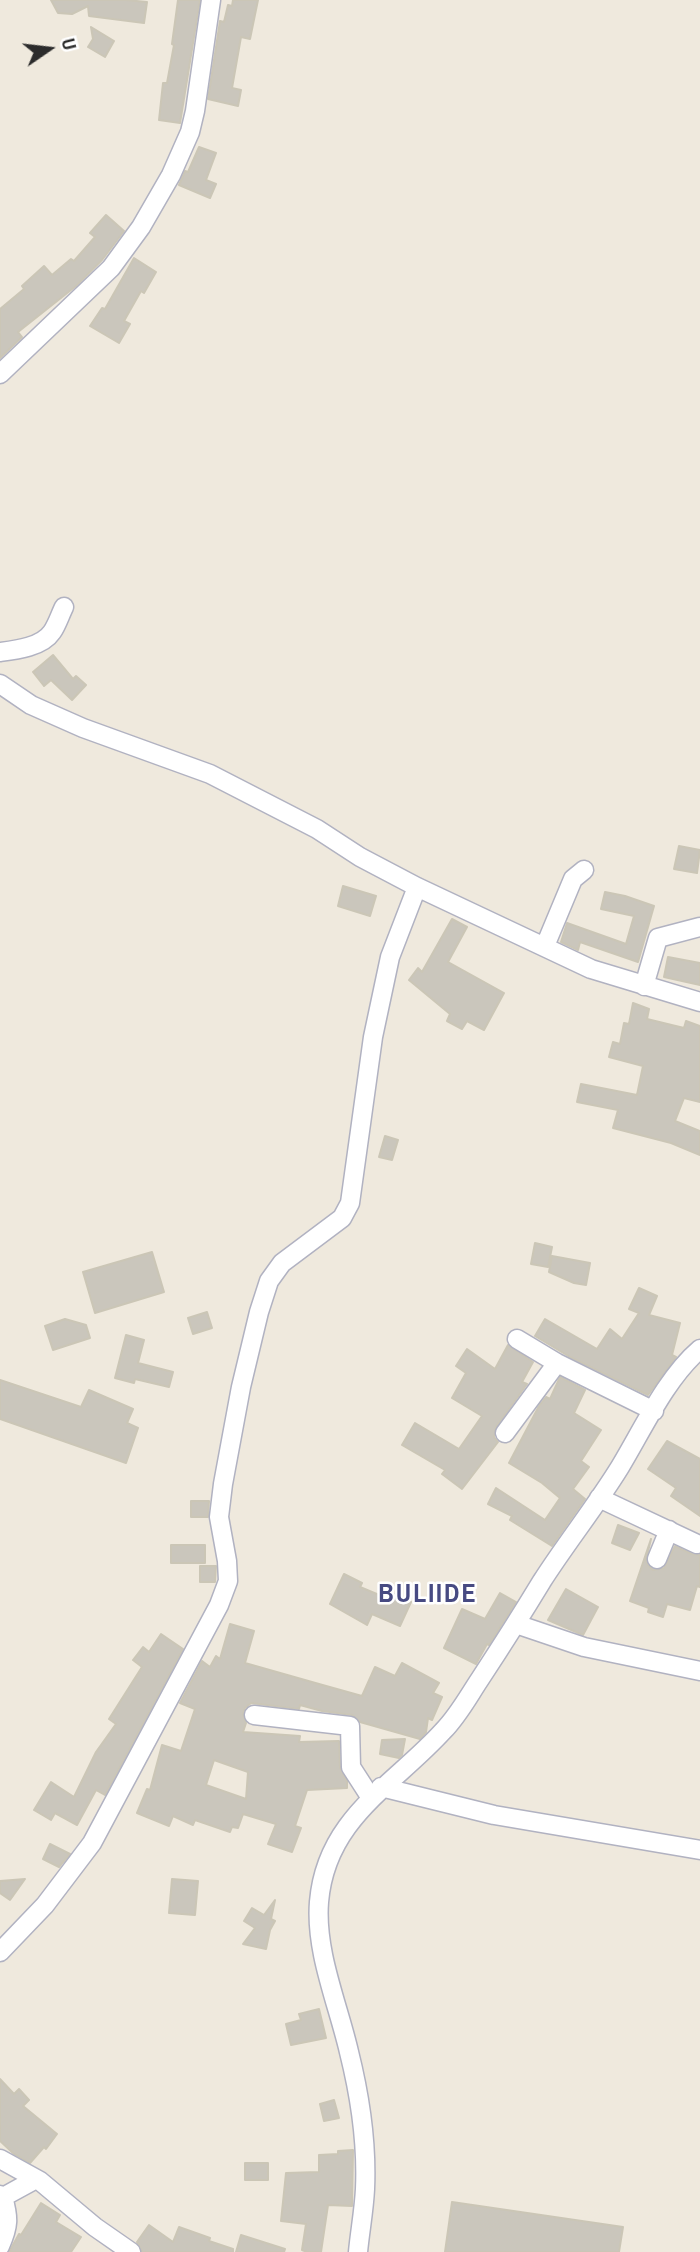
<!DOCTYPE html>
<html>
<head>
<meta charset="utf-8">
<style>
  body { margin:0 }
  #map { position:relative; width:700px; height:2252px; overflow:hidden; background:#efe9dd; font-family:"Archivo Narrow",sans-serif }
  canvas { display:block }
  .north { position:absolute; left:14px; top:14px; width:70px; height:70px; -webkit-text-stroke:5px #fff; paint-order:stroke; rotate:76deg; font-size:19px; font-weight:700; line-height:28px; text-align:center; color:#2c2c2c }
  .north::after { content:''; display:block; margin:auto; width:24px; height:32px; background:#2c2c2c; clip-path:polygon(50% 0,100% 100%,50% 72%,0 100%) }
</style>
</head>
<body>
<div id="map">
<canvas width="700" height="2252"></canvas>
<div class="north">U</div>
</div>
<script>
const ctx = document.querySelector('canvas').getContext('2d');
ctx.lineJoin = 'round';
function fill(path, color) { ctx.fillStyle = color; ctx.fill(path, 'evenodd'); }
function trace(path, color, width, dash) { ctx.strokeStyle = color; ctx.lineWidth = width; ctx.lineCap = dash ? 'butt' : 'round'; ctx.setLineDash(dash || []); ctx.stroke(path); }
function label(font, color, halo, rows, align = 'center') {
  ctx.font = font + ' "Archivo Narrow",sans-serif'; ctx.lineWidth = 5; ctx.setLineDash([]); ctx.textBaseline = 'middle'; ctx.strokeStyle = halo; ctx.fillStyle = color; for (const [text, x, y, turn = 0] of rows) {
    ctx.save(); ctx.translate(x, y); ctx.rotate((+turn || 0) * Math.PI / 180); ctx.textAlign = isNaN(turn) ? turn : align; if (halo) ctx.strokeText(text, 0, 0); ctx.fillText(text, 0, 0); ctx.restore();
  }
}
const building = new Path2D(`
  M 51,0 L 126,0 L 147,2 L 144,23 L 89,16 L 88,6 L 72,14 L 58,13 Z
  M 178,0 L 200,0 L 180,123 L 159,120 L 163,83 L 167,83 L 174,45 L 172,44 Z
  M 233,0 L 258,0 L 250,39 L 241,37 L 232,88 L 241,90 L 238,106 L 208,99 L 220,21 L 224,22 L 228,5 L 232,6 Z
  M 91,27 L 114,41 L 105,57 L 88,47 L 93,39 Z
  M 199,147 L 216,153 L 206,180 L 216,184 L 210,198 L 179,185 L 185,171 L 188,172 Z
  M 106,215 L 124,231 L 102,260 L 76,286 L 18,332 L 22,337 L 0,358 L 0,309 L 24,289 L 22,286 L 44,266 L 52,275 L 71,259 L 74,261 L 95,237 L 90,233 Z
  M 134,258 L 156,272 L 144,293 L 141,291 L 124,321 L 130,324 L 119,343 L 90,326 L 102,308 L 105,309 Z
  M 53,655 L 73,679 L 76,676 L 86,685 L 72,700 L 51,680 L 44,686 L 33,672 Z
  M 679,846 L 700,850 L 697,873 L 674,869 Z
  M 343,886 L 376,896 L 370,916 L 338,906 Z
  M 605,892 L 625,896 L 654,906 L 638,962 L 580,942 L 578,950 L 561,942 L 567,923 L 626,944 L 634,916 L 601,909 Z
  M 452,919 L 467,927 L 448,962 L 504,993 L 484,1030 L 467,1021 L 462,1029 L 447,1021 L 450,1014 L 409,980 L 418,968 L 422,972 Z
  M 668,957 L 700,963 L 700,985 L 664,977 Z
  M 633,1003 L 649,1009 L 647,1019 L 684,1028 L 686,1021 L 700,1026 L 700,1102 L 684,1098 L 675,1121 L 700,1131 L 700,1155 L 671,1143 L 613,1128 L 618,1110 L 577,1102 L 581,1084 L 637,1095 L 643,1066 L 609,1057 L 613,1042 L 620,1044 L 624,1023 L 629,1024 Z
  M 385,1136 L 398,1140 L 392,1160 L 379,1157 Z
  M 535,1243 L 552,1247 L 548,1267 L 531,1264 Z
  M 152,1252 L 164,1292 L 95,1313 L 83,1272 Z
  M 552,1256 L 590,1263 L 586,1285 L 574,1283 L 549,1272 Z
  M 639,1288 L 657,1296 L 649,1315 L 680,1323 L 672,1355 L 676,1357 L 648,1395 L 570,1357 L 535,1336 L 545,1319 L 597,1349 L 610,1329 L 622,1339 L 639,1313 L 629,1309 Z
  M 207,1312 L 212,1328 L 193,1334 L 188,1318 Z
  M 65,1319 L 86,1325 L 90,1338 L 53,1350 L 45,1326 Z
  M 126,1335 L 144,1340 L 138,1363 L 173,1372 L 169,1387 L 135,1379 L 134,1383 L 115,1378 Z
  M 508,1345 L 533,1362 L 522,1382 L 527,1384 L 496,1427 L 494,1437 L 498,1442 L 462,1489 L 442,1474 L 445,1470 L 402,1445 L 415,1423 L 459,1449 L 482,1416 L 452,1398 L 466,1373 L 456,1366 L 467,1349 L 495,1369 Z
  M 560,1377 L 585,1390 L 574,1413 L 601,1430 L 581,1461 L 589,1467 L 573,1489 L 585,1499 L 552,1546 L 510,1520 L 512,1516 L 488,1504 L 496,1488 L 545,1520 L 560,1498 L 542,1483 L 509,1463 L 539,1406 L 546,1397 L 550,1399 Z
  M 0,1380 L 81,1407 L 89,1390 L 133,1409 L 127,1423 L 138,1428 L 126,1463 L 0,1419 Z
  M 667,1441 L 700,1459 L 700,1516 L 671,1496 L 676,1488 L 648,1469 Z
  M 191,1501 L 209,1501 L 208,1517 L 191,1517 Z
  M 618,1525 L 639,1533 L 630,1550 L 612,1543 Z
  M 651,1539 L 646,1560 L 648,1565 L 653,1570 L 664,1568 L 675,1546 L 692,1554 L 700,1555 L 700,1587 L 697,1586 L 690,1610 L 667,1604 L 663,1617 L 648,1612 L 649,1608 L 630,1601 Z
  M 171,1545 L 205,1545 L 205,1563 L 171,1563 Z
  M 200,1566 L 216,1566 L 215,1582 L 200,1582 Z
  M 344,1574 L 362,1583 L 360,1587 L 384,1597 L 387,1591 L 411,1602 L 400,1626 L 372,1614 L 367,1625 L 330,1604 Z
  M 566,1589 L 598,1607 L 583,1635 L 548,1620 Z
  M 500,1593 L 516,1602 L 489,1645 L 487,1644 L 476,1664 L 444,1648 L 462,1609 L 485,1619 Z
  M 230,1624 L 254,1631 L 245,1663 L 319,1684 L 362,1696 L 375,1667 L 395,1676 L 402,1663 L 439,1683 L 433,1693 L 442,1697 L 432,1720 L 428,1718 L 426,1732 L 420,1739 L 360,1722 L 352,1715 L 322,1711 L 300,1705 L 299,1709 L 251,1703 L 245,1708 L 243,1714 L 246,1723 L 243,1732 L 300,1736 L 299,1742 L 339,1741 L 340,1767 L 347,1781 L 347,1788 L 307,1790 L 295,1826 L 301,1828 L 292,1852 L 268,1844 L 276,1824 L 243,1814 L 238,1828 L 232,1827 L 230,1832 L 195,1820 L 193,1825 L 173,1816 L 169,1826 L 137,1813 L 147,1789 L 150,1790 L 162,1745 L 181,1751 L 195,1709 L 180,1703 L 202,1661 L 210,1667 L 216,1656 L 220,1659 ZM 214,1760 L 248,1772 L 246,1799 L 206,1785 Z
  M 161,1634 L 183,1649 L 105,1795 L 96,1790 L 77,1825 L 55,1813 L 51,1820 L 34,1810 L 51,1782 L 74,1797 L 96,1752 L 116,1724 L 109,1719 L 142,1667 L 133,1660 L 143,1647 L 149,1652 Z
  M 405,1739 L 402,1755 L 399,1758 L 380,1754 L 382,1740 Z
  M 50,1844 L 70,1854 L 59,1867 L 43,1859 Z
  M 25,1879 L 10,1900 L 0,1893 L 0,1881 Z
  M 172,1879 L 198,1881 L 195,1915 L 169,1913 Z
  M 275,1900 L 271,1919 L 275,1921 L 270,1930 L 266,1949 L 243,1944 L 255,1928 L 244,1921 L 252,1908 L 264,1915 Z
  M 319,2009 L 326,2038 L 291,2045 L 286,2024 L 301,2020 L 299,2014 Z
  M 0,2079 L 14,2094 L 19,2089 L 29,2100 L 23,2106 L 57,2134 L 46,2149 L 44,2147 L 30,2163 L 14,2154 L 0,2141 Z
  M 334,2100 L 339,2118 L 324,2121 L 320,2104 Z
  M 353,2150 L 352,2206 L 328,2205 L 321,2252 L 307,2252 L 302,2250 L 306,2224 L 281,2221 L 286,2173 L 319,2172 L 319,2155 L 338,2154 L 338,2151 Z
  M 245,2163 L 268,2163 L 268,2180 L 245,2180 Z
  M 452,2202 L 623,2227 L 619,2252 L 445,2252 Z
  M 41,2203 L 60,2215 L 56,2222 L 81,2237 L 71,2252 L 9,2252 L 19,2234 L 21,2235 Z
  M 149,2225 L 173,2242 L 179,2227 L 210,2238 L 209,2241 L 233,2249 L 233,2252 L 142,2252 L 137,2242 Z
  M 241,2235 L 285,2249 L 284,2252 L 236,2252 Z`);
const minor = new Path2D(`
  M 0,374 L 111,268 L 141,227 L 171,175 L 190,132 L 195,111 L 211,0
  M 0,652 C 16,650 42,647 52,632 C 57,625 60,615 64,607
  M 0,684 L 31,705 L 83,728 L 210,774 L 317,829 L 360,857 L 417,887 L 591,969 L 700,1002
  M 545,946 L 573,879 L 584,870
  M 644,986 L 658,938 L 700,927
  M 517,1339 L 557,1363 L 654,1411
  M 505,1433 L 557,1363
  M 599,1498 L 697,1544
  M 657,1559 L 669,1530
  M 516,1624 L 584,1647 L 700,1671
  M 254,1715 L 350,1726 L 351,1767 L 371,1798
  M 381,1787 L 494,1815 L 700,1850
  M 0,1952 L 45,1905 L 92,1843 L 219,1605 L 228,1581 L 227,1561 L 219,1517 L 223,1484 L 241,1387 L 259,1312 L 269,1281 L 282,1263 L 342,1218 L 350,1203 L 373,1037 L 390,957 L 417,887
  M 0,2159 L 40,2181 L 95,2227 L 131,2252
  M 0,2195 L 3,2197 C 9,2218 9,2226 0,2246
  M 3,2197 L 36,2179
  M 358,2252 C 360,2231 364,2210 365,2189 C 367,2144 360,2096 349,2052 C 338,2004 315,1952 319,1902 C 326,1818 393,1786 443,1731 C 458,1716 468,1697 480,1679 C 501,1647 522,1614 542,1581 C 567,1542 596,1506 620,1467 C 643,1429 666,1378 700,1349`);
const districtNames = [
  ["BULIIDE",428,1595]
];
fill(building, '#cac6bc');
trace(building, '#cbc6b6', 2);
trace(minor, '#b1b2c1', 21);
trace(minor, '#fff', 18);
ctx.letterSpacing = '2px';
label('bold 26px', '#474a82', '#fff', districtNames);
ctx.letterSpacing = '0px';
</script>
</body>
</html>
